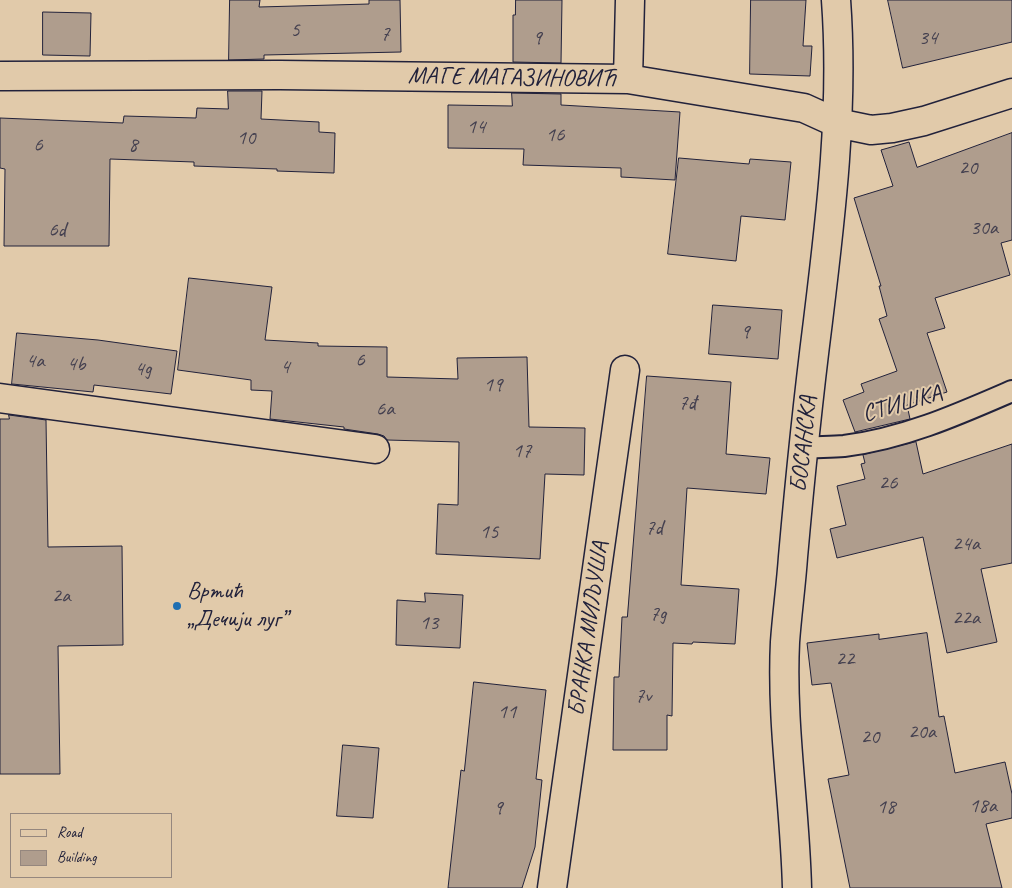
<!DOCTYPE html>
<html>
<head>
<meta charset="utf-8">
<style>
  body { margin:0 }
  #map { position:relative; width:1012px; height:888px; overflow:hidden; background:#e1caaa; font-family:Caveat,sans-serif }
  canvas { display:block }
  .legend { position:absolute; left:10px; top:813px; width:162px; height:65px; box-sizing:border-box; background:#e1caaa; border:1px solid #95877e; margin:0; padding:6px 9px; list-style:none; font-size:15px; color:#22223b }
  .legend li { display:flex; align-items:center; gap:10px; height:25px }
  .legend b { width:25px; border:1px solid #95877e }
</style>
</head>
<body>
<div id="map">
<canvas width="1012" height="888"></canvas>
<ul class="legend">
<li><b style="height:6px;background:#e1caaa"></b>Road</li>
<li><b style="height:14px;background:#af9d8d"></b>Building</li>
</ul>
</div>
<script>
const ctx = document.querySelector('canvas').getContext('2d');
ctx.lineJoin = 'round';
function fill(path, color) { ctx.fillStyle = color; ctx.fill(path, 'evenodd'); }
function trace(path, color, width, dash) { ctx.strokeStyle = color; ctx.lineWidth = width; ctx.lineCap = dash ? 'butt' : 'round'; ctx.setLineDash(dash || []); ctx.stroke(path); }
function label(font, color, halo, rows, align = 'center') {
  ctx.font = font + ' Caveat,sans-serif'; ctx.lineWidth = 4; ctx.setLineDash([]); ctx.textBaseline = 'middle'; ctx.strokeStyle = halo; ctx.fillStyle = color; for (const [text, x, y, turn = 0] of rows) {
    ctx.save(); ctx.translate(x, y); ctx.rotate((+turn || 0) * Math.PI / 180); ctx.textAlign = isNaN(turn) ? turn : align; if (halo) ctx.strokeText(text, 0, 0); ctx.fillText(text, 0, 0); ctx.restore();
  }
}
const building = new Path2D(`
  M 230,0 L 260,0 L 259,7 L 369,4 L 369,0 L 400,0 L 401,52 L 264,55 L 264,59 L 229,60 Z
  M 516,0 L 562,0 L 561,63 L 513,62 L 513,15 L 515,15 Z
  M 751,0 L 806,0 L 803,46 L 812,46 L 810,76 L 750,74 Z
  M 888,0 L 1012,0 L 1012,42 L 903,68 Z
  M 43,12 L 91,13 L 90,56 L 43,55 Z
  M 228,91 L 262,91 L 261,119 L 319,122 L 319,132 L 335,133 L 334,173 L 277,171 L 277,169 L 194,166 L 194,162 L 110,159 L 109,246 L 4,246 L 5,169 L 0,168 L 0,118 L 123,123 L 124,116 L 196,118 L 197,108 L 228,109 Z
  M 512,93 L 561,94 L 561,105 L 680,112 L 675,180 L 621,177 L 621,168 L 523,165 L 524,149 L 448,148 L 448,105 L 512,106 Z
  M 1012,133 L 1012,240 L 1001,243 L 1010,275 L 935,298 L 945,328 L 927,333 L 947,392 L 907,405 L 910,419 L 855,432 L 843,400 L 864,392 L 861,384 L 897,371 L 879,319 L 887,316 L 879,286 L 881,286 L 854,198 L 893,186 L 881,150 L 909,142 L 917,167 Z
  M 679,158 L 749,164 L 750,159 L 791,162 L 785,220 L 741,216 L 736,261 L 668,254 Z
  M 189,278 L 272,287 L 265,340 L 318,343 L 318,346 L 387,347 L 387,377 L 458,379 L 457,358 L 527,357 L 529,427 L 585,428 L 584,475 L 545,474 L 540,559 L 436,554 L 438,504 L 458,505 L 459,442 L 387,440 L 384,436 L 378,434 L 344,429 L 344,427 L 270,419 L 272,391 L 251,390 L 251,380 L 178,370 Z
  M 713,305 L 782,310 L 778,359 L 709,354 Z
  M 17,333 L 98,340 L 177,351 L 171,394 L 94,385 L 93,392 L 12,384 Z
  M 647,376 L 731,382 L 726,454 L 770,458 L 766,494 L 687,488 L 681,585 L 739,589 L 735,644 L 693,642 L 692,644 L 673,643 L 672,716 L 667,715 L 667,750 L 613,750 L 614,677 L 619,677 L 622,617 L 627,617 Z
  M 9,415 L 46,420 L 48,547 L 122,546 L 123,645 L 58,646 L 60,774 L 0,774 L 0,419 L 9,419 Z
  M 916,442 L 923,474 L 1012,444 L 1012,563 L 981,569 L 997,642 L 947,653 L 923,537 L 837,558 L 830,529 L 846,525 L 837,486 L 865,479 L 861,464 L 865,463 L 863,455 Z
  M 425,593 L 463,595 L 460,648 L 396,645 L 397,600 L 425,602 Z
  M 927,633 L 939,717 L 944,716 L 955,773 L 1005,762 L 1012,794 L 1012,818 L 986,824 L 1002,888 L 850,888 L 828,779 L 849,775 L 831,683 L 812,685 L 807,643 L 879,634 L 879,639 Z
  M 474,682 L 546,690 L 536,779 L 542,780 L 535,847 L 522,888 L 448,888 L 461,770 L 464,771 Z
  M 343,745 L 379,748 L 373,818 L 337,816 Z`);
const service = new Path2D(`
  M 802,448 C 816,447 831,447 844,446 C 903,439 959,414 1012,391`);
const minor = new Path2D(`
  M 0,76 L 280,75 L 628,79 L 804,108 L 837,123 L 871,130 L 892,128 L 924,121 L 1012,93
  M 628,79 L 630,0
  M 0,398 L 375,449
  M 552,888 L 625,370
  M 797,888 C 795,806 781,724 785,642 C 787,614 791,586 793,557 C 800,478 808,400 818,321 C 831,215 844,107 836,0`);
const markers = [
  [177,606,5,"#1f6fb2"]
];
const numberNames = [
  ["5",295,30],
  ["7",385,34],
  ["9",537,38],
  ["34",928,38],
  ["14",476,127],
  ["16",555,135],
  ["10",246,138],
  ["6",38,145],
  ["8",133,145],
  ["20",968,168],
  ["30a",984,228],
  ["6d",57,230],
  ["9",745,332],
  ["6",360,360],
  ["4a",35,361],
  ["4b",76,364],
  ["4",285,367],
  ["4g",143,369],
  ["19",493,385],
  ["7đ",687,403],
  ["6a",385,409],
  ["17",522,451],
  ["26",888,483],
  ["7d",654,528],
  ["15",489,532],
  ["24a",966,544],
  ["2a",61,596],
  ["7g",658,614],
  ["22a",966,618],
  ["13",429,623],
  ["22",845,659],
  ["7v",643,696],
  ["11",507,712],
  ["20a",922,732],
  ["20",870,737],
  ["18a",983,806],
  ["18",886,807],
  ["9",498,808]
];
const streetNames = [
  ["МАГЕ МАГАЗИНОВИЋ",512,78,1],
  ["СТИШКА",902,404,-16],
  ["БОСАНСКА",804,444,-84],
  ["БРАНКА МИЉУША",589,629,-82]
];
const poiNames = [
  ["Вртић",187,592],
  ["„Дечији луг”",187,620]
];
fill(building, '#af9d8d');
trace(building, '#22223b', 1);
trace(service, '#22223b', 24);
trace(minor, '#22223b', 31);
trace(service, '#e1caaa', 20);
trace(minor, '#e1caaa', 28);
for (const [x, y, r, color] of markers) { const dot = new Path2D(); dot.arc(x, y, r, 0, 2 * Math.PI); ctx.fillStyle = color; ctx.fill(dot); trace(dot, '#e1caaa', 2); }
label('21px', '#454150', null, numberNames);
label('24px', '#22223b', '#e1caaa', streetNames);
label('24px', '#22223b', '#e1caaa', poiNames, 'left');
</script>
</body>
</html>
